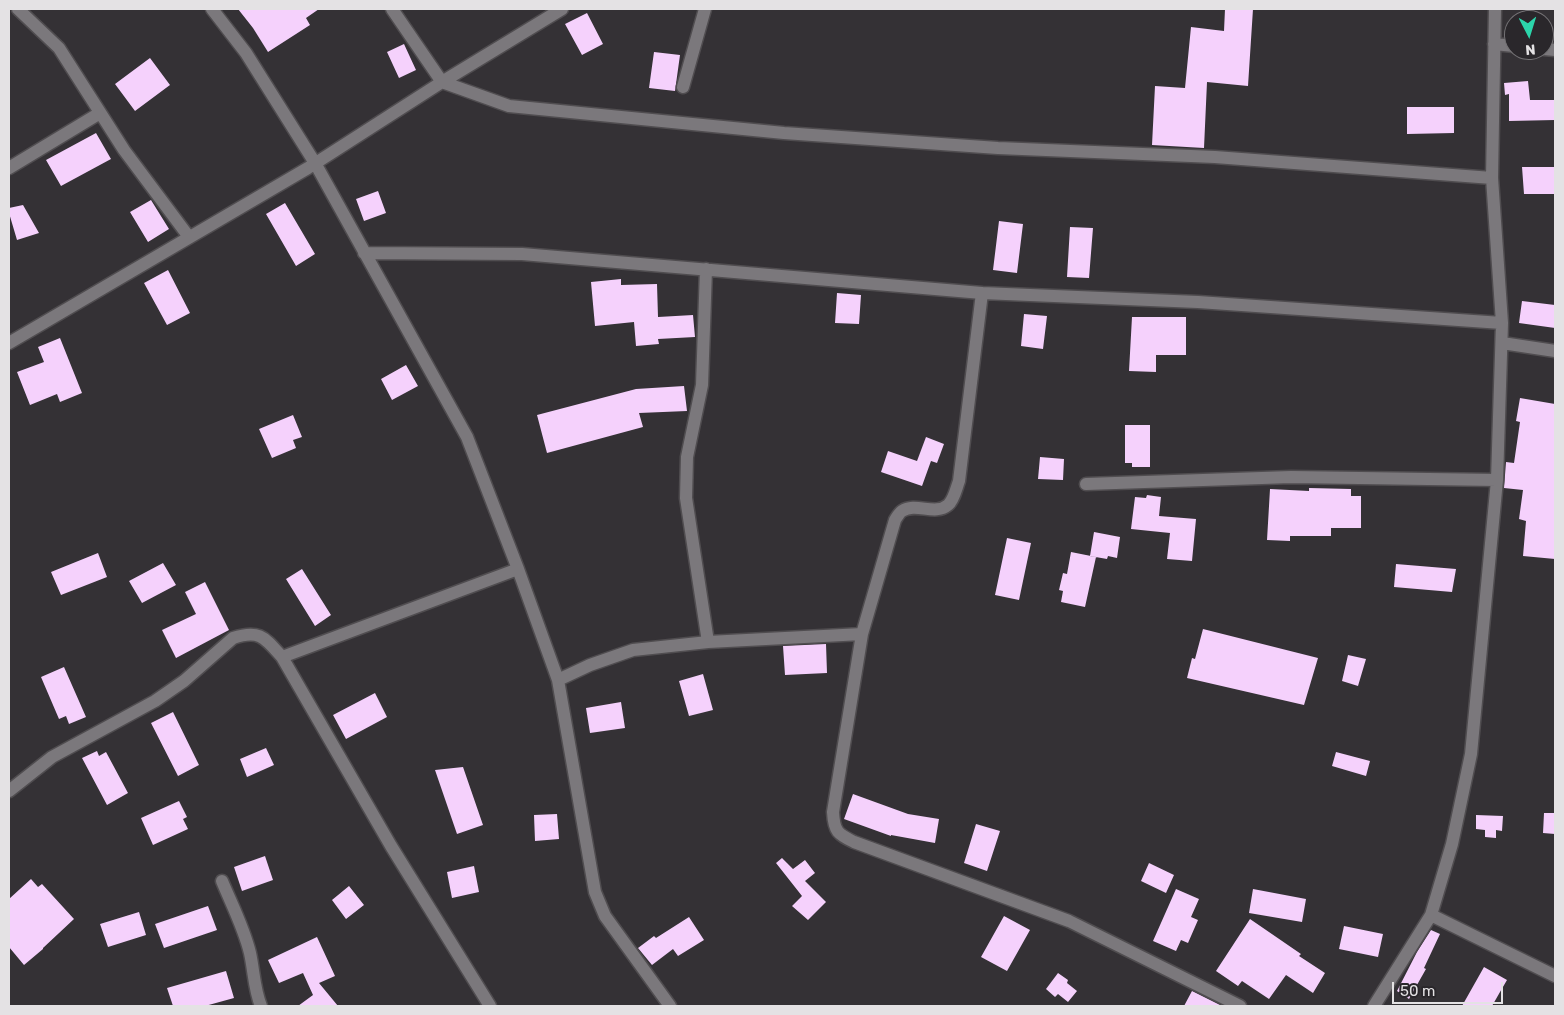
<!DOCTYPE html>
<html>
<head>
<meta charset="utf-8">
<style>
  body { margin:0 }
  #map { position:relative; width:1564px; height:1015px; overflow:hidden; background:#343135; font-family:Rubik,sans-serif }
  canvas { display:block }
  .frame { position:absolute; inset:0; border:10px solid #e4e2e4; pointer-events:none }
  .north { position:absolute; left:1504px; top:10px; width:50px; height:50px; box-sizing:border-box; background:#2a272b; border:1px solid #747275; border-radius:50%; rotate:175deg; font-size:14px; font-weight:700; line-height:20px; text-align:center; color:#e4e2e4 }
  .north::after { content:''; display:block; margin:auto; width:18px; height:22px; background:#2cd5ab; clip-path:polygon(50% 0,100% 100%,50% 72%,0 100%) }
  .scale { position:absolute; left:1392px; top:982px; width:111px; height:22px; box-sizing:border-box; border:2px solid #e4e2e4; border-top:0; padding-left:6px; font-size:15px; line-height:18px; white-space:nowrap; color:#e4e2e4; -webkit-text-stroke:4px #2a272b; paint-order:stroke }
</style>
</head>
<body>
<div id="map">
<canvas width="1564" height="1015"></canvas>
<div class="frame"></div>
<div class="north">N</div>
<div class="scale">50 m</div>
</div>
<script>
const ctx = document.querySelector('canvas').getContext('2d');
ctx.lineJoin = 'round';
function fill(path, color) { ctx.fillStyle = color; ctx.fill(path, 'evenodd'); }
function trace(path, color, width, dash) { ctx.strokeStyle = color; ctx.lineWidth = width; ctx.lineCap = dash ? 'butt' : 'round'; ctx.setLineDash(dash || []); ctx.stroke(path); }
const building = new Path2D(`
  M 238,9 L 319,9 L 306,18 L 310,25 L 268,52 L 253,28 Z
  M 1225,9 L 1253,9 L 1248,86 L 1207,82 L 1204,148 L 1152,145 L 1155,86 L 1185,88 L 1191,27 L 1224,31 Z
  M 587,13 L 603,44 L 582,55 L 565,24 Z
  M 404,44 L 416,70 L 399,78 L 387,52 Z
  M 654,52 L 680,55 L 675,91 L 649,88 Z
  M 150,58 L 170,85 L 135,111 L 115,84 Z
  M 1528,81 L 1530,100 L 1555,100 L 1555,120 L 1509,121 L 1509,94 L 1505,95 L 1504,83 Z
  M 1407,107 L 1454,107 L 1454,133 L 1407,134 Z
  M 96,133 L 111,159 L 61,186 L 46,160 Z
  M 1522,167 L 1555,167 L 1555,194 L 1524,194 Z
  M 378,191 L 386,213 L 364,221 L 356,199 Z
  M 151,200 L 169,229 L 148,242 L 130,212 Z
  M 285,203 L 315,254 L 296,266 L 266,214 Z
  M 23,205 L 39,233 L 17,240 L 9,213 L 9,208 Z
  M 999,221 L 1023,224 L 1017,273 L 993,270 Z
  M 1070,227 L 1093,228 L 1089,278 L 1067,277 Z
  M 168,270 L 190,313 L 167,325 L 144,283 Z
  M 621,279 L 621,285 L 657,284 L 658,317 L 693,315 L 695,337 L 658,339 L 659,344 L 636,346 L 634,322 L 595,326 L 591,282 Z
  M 837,293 L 861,295 L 859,324 L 835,323 Z
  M 1522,301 L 1555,305 L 1555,328 L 1519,323 Z
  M 1024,314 L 1047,316 L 1043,349 L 1021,346 Z
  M 1132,317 L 1186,317 L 1186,355 L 1156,355 L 1156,372 L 1129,371 Z
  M 60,338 L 82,393 L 60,402 L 57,394 L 30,405 L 17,372 L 44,362 L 38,347 Z
  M 406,365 L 418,386 L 392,400 L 381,379 Z
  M 684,386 L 687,411 L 639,413 L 643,427 L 547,453 L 537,415 L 636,389 Z
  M 1520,398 L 1555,404 L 1555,559 L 1523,556 L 1526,521 L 1519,519 L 1523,490 L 1504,488 L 1506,462 L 1514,463 L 1520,422 L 1516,421 Z
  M 293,415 L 302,437 L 293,440 L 296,448 L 272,458 L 259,429 Z
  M 1125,425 L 1150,425 L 1150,467 L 1132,467 L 1132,463 L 1125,463 Z
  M 926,437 L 944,444 L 937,463 L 931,461 L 922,486 L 881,472 L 888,451 L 917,461 Z
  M 1040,457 L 1064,459 L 1063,480 L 1038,479 Z
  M 1309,488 L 1351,489 L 1351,496 L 1361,496 L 1361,528 L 1331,528 L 1331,536 L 1290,536 L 1290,541 L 1267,540 L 1270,489 L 1309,491 Z
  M 1147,495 L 1161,497 L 1159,516 L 1196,519 L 1192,561 L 1167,559 L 1170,533 L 1131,529 L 1135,497 L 1146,498 Z
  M 1094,532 L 1120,537 L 1117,558 L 1108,556 L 1107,559 L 1090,556 Z
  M 1007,538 L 1031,543 L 1019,600 L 995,595 Z
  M 1071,552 L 1096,557 L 1085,607 L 1061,602 L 1063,591 L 1059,590 L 1063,573 L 1067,574 Z
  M 98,553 L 107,577 L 61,595 L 51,572 Z
  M 163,563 L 176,585 L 142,603 L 129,581 Z
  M 1396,564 L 1456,569 L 1452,592 L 1394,587 Z
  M 302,569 L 331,615 L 315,626 L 286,579 Z
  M 205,582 L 229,630 L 176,658 L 162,630 L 196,614 L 185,592 Z
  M 1203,629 L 1318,658 L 1304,705 L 1187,678 L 1192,658 L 1195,659 Z
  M 826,644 L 827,673 L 785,675 L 783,646 Z
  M 1348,655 L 1366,659 L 1358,686 L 1342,681 Z
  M 64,667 L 86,717 L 69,724 L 66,716 L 59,719 L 41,677 Z
  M 703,674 L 713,710 L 689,716 L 679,681 Z
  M 375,693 L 387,717 L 346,739 L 333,715 Z
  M 621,702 L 625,728 L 590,733 L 586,708 Z
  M 173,712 L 199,765 L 178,776 L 151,723 Z
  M 266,748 L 274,765 L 247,777 L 240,759 Z
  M 97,751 L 99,756 L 106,752 L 128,793 L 107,805 L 82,758 Z
  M 1336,752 L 1370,761 L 1366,776 L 1332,766 Z
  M 463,767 L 483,825 L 457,834 L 435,770 Z
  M 853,794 L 908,814 L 939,819 L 935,843 L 891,835 L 891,836 L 844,819 Z
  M 179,801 L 187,817 L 183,819 L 188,829 L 153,845 L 141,818 Z
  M 1544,813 L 1555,813 L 1555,834 L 1543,833 Z
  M 557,814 L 559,839 L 535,841 L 534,815 Z
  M 1476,815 L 1503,816 L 1502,831 L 1496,830 L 1496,838 L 1485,837 L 1485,830 L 1476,829 Z
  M 976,824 L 1000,831 L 987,871 L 964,863 Z
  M 265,856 L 273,880 L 242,891 L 234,867 Z
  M 782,858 L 793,869 L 805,860 L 815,873 L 805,881 L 826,902 L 808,920 L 792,906 L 802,896 L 776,863 Z
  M 1149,863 L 1174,875 L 1166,893 L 1141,881 Z
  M 474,866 L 479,892 L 452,898 L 447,872 Z
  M 31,879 L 38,887 L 42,884 L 74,919 L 43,948 L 43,949 L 24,965 L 9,947 L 9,899 Z
  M 349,886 L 364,905 L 346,919 L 332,900 Z
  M 1176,889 L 1199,899 L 1191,917 L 1198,920 L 1188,943 L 1181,940 L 1176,951 L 1153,941 Z
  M 1253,889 L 1306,899 L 1302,922 L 1249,913 Z
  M 208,906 L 217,930 L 164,948 L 155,924 Z
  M 139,912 L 146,935 L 108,947 L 100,924 Z
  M 1004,916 L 1030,930 L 1007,971 L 981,957 Z
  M 689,917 L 704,940 L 678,956 L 673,949 L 652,965 L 638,948 L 654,936 L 656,938 Z
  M 1250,919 L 1301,954 L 1299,956 L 1325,973 L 1313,993 L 1286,975 L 1269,999 L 1242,981 L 1238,986 L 1216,971 Z
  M 1344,926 L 1383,934 L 1378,957 L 1339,949 Z
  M 1431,930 L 1440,934 L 1424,968 L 1426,969 L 1409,999 L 1397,991 L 1417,952 Z
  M 317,937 L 335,976 L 319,983 L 338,1006 L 298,1006 L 313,995 L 303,973 L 279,983 L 268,960 Z
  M 1484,967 L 1507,980 L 1500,992 L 1492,1006 L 1462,1006 Z
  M 226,971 L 234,998 L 205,1006 L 173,1006 L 167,988 Z
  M 1058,973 L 1068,980 L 1067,983 L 1077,991 L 1068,1002 L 1058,994 L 1055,997 L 1046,989 Z
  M 1192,991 L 1222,1006 L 1184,1006 Z`);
const minor = new Path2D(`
  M 18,9 L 59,48 L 124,150 L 189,237
  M 212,9 L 246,53 L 315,163 L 467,437 L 518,569 L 558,680 L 595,892 L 605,916 L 670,1006
  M 392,9 L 442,82 L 509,106 L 784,133 L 998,148 L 1215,157 L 1492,178
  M 1494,44 L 1514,46
  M 1544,49 L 1555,50
  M 683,87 L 705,9
  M 9,168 L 100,113
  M 364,253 L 522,254 L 982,293 L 1198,302 L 1502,323
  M 706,269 L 702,385 L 687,457 L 686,498 L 708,642
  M 982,293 L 959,481 C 956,489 954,500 948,505 C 935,516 916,502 902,511 C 899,513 897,517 895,520 L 862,634 L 833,812 C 834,832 838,834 854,842 L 1069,921 L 1240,1006
  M 9,343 L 308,168 L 442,82 L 562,9
  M 1502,343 L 1555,351
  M 1086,484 L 1291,477 L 1497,480
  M 282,657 L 518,569
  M 558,680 L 590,665 L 633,650 L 708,642 L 862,634
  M 9,791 L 52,757 L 155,701 L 184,681 L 233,638 C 260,629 265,638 282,657 L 391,846 L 490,1006
  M 222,881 C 232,905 244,928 250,953 C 254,971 254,989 261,1006
  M 1431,915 L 1555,976
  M 1374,1006 L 1431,915 L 1452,844 L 1471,754 L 1497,480 L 1502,323 L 1492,178 L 1495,9`);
fill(building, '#f5d1fc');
trace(minor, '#504d50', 15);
trace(minor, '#7b787c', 12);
</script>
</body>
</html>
